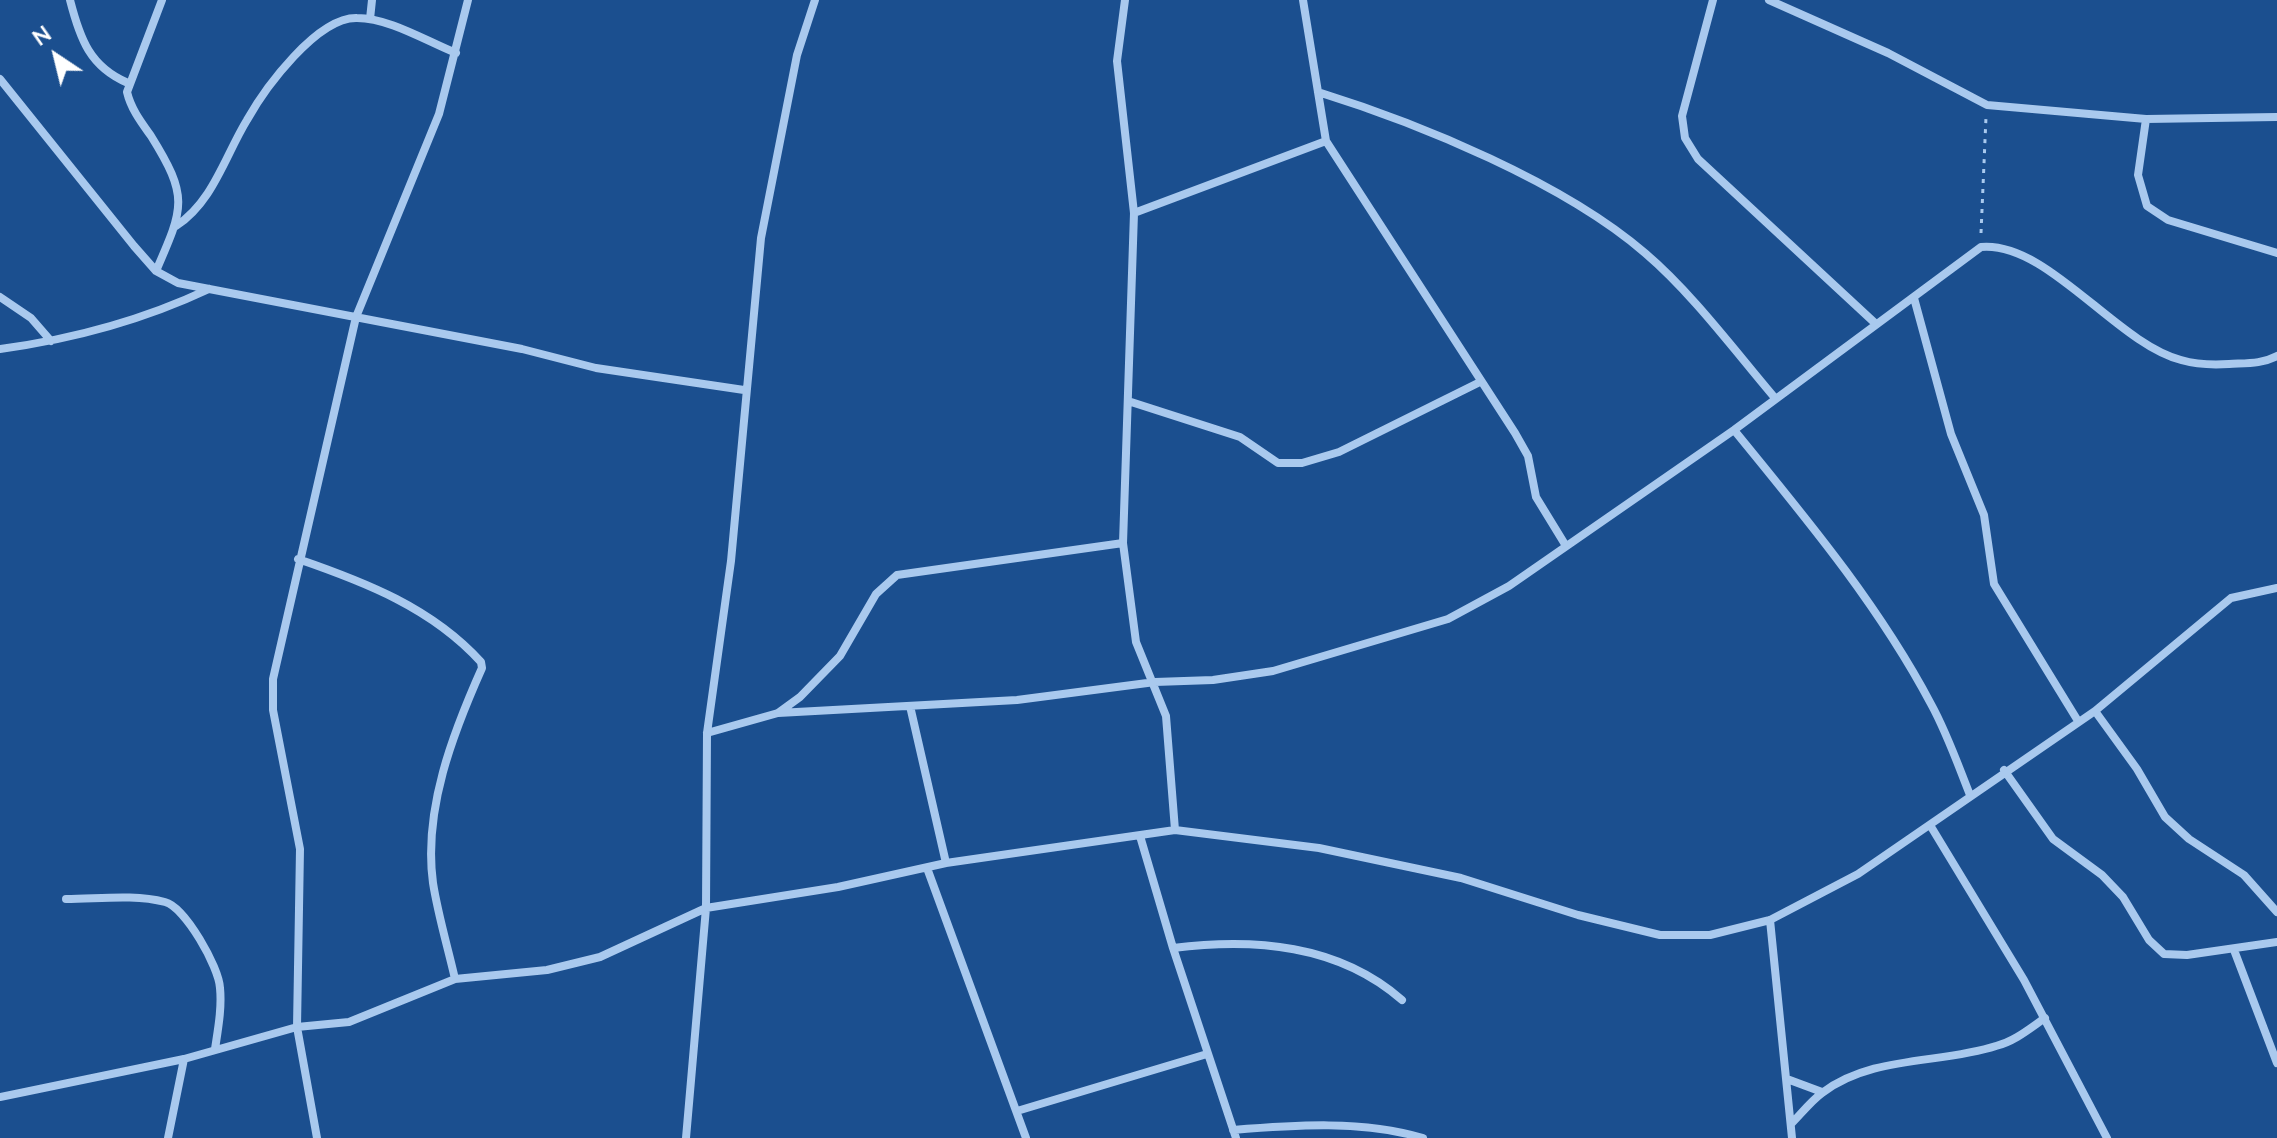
<!DOCTYPE html>
<html>
<head>
<meta charset="utf-8">
<style>
  body { margin:0 }
  #map { position:relative; width:2277px; height:1138px; overflow:hidden; background:#1b4f8f; font-family:"Nunito Sans",sans-serif }
  canvas { display:block }
  .north { position:absolute; left:16px; top:16px; width:80px; height:80px; -webkit-text-stroke:6px #1b4f8f; paint-order:stroke; rotate:325deg; font-size:22px; font-weight:700; line-height:32px; text-align:center; color:#fff }
  .north::after { content:''; display:block; margin:auto; width:28px; height:36px; background:#fff; clip-path:polygon(50% 0,100% 100%,50% 72%,0 100%) }
</style>
</head>
<body>
<div id="map">
<canvas width="2277" height="1138"></canvas>
<div class="north">N</div>
</div>
<script>
const ctx = document.querySelector('canvas').getContext('2d');
ctx.lineJoin = 'round';
function trace(path, color, width, dash) { ctx.strokeStyle = color; ctx.lineWidth = width; ctx.lineCap = dash ? 'butt' : 'round'; ctx.setLineDash(dash || []); ctx.stroke(path); }
const path = new Path2D(`
  M 1981,233 L 1986,117`);
const street = new Path2D(`
  M 70,0 C 80,39 90,67 128,83
  M 1125,0 L 1117,61 L 1134,213 L 1123,543 L 1136,642 L 1166,716 L 1175,830
  M 1303,0 L 1326,141 L 1515,433 L 1528,456 L 1536,497 L 1566,546
  M 1713,0 L 1682,116 L 1685,138 L 1698,159 L 1876,324
  M 1769,0 L 1888,53 L 1987,105 L 2146,119 L 2277,117
  M 370,19 L 372,0
  M 0,79 L 134,246 L 156,271 L 178,283 L 522,349 L 596,368 L 744,390
  M 1318,92 C 1421,124 1564,183 1645,253 C 1692,293 1735,351 1775,398
  M 2146,119 L 2138,175 L 2147,206 L 2168,220 L 2277,253
  M 1134,213 L 1326,141
  M 176,226 C 213,202 225,156 247,120 C 265,88 317,17 357,18 C 389,18 426,41 456,53
  M 156,271 C 184,207 189,197 151,136 C 141,122 131,109 127,92 L 162,0
  M 0,297 L 31,318 L 51,341
  M 1914,298 L 1951,434 L 1984,515 L 1994,584 L 2078,721
  M 0,349 C 74,339 141,321 209,289
  M 1128,401 L 1240,437 L 1278,463 L 1302,463 L 1339,452 L 1480,382
  M 1734,430 C 1805,517 1878,604 1931,704 C 1947,733 1958,765 1970,795
  M 298,559 C 365,582 432,608 481,662 L 482,668 C 453,733 423,810 433,883 C 438,915 448,948 455,979
  M 910,706 L 946,863
  M 2095,711 L 2137,769 L 2165,817 L 2189,839 L 2244,875 L 2277,912
  M 778,713 L 1017,700 L 1155,682 L 1213,680 L 1273,671 L 1448,619 L 1509,586 L 1734,430 L 1981,247 C 2047,241 2116,343 2181,360 C 2195,364 2215,365 2229,364 C 2247,363 2262,364 2277,356
  M 707,733 L 778,713 L 800,697 L 840,656 L 876,594 L 897,575 L 1123,543
  M 2004,770 L 2053,839 L 2102,875 L 2123,897 L 2149,940 L 2164,954 L 2187,955 L 2277,942
  M 1930,825 L 2024,980 L 2107,1138
  M 1140,836 L 1173,948 L 1236,1138
  M 927,868 L 1026,1138
  M 66,899 C 98,899 134,894 165,902 C 185,907 219,967 220,988 C 222,1008 218,1029 215,1049
  M 1770,920 L 1792,1138
  M 1173,948 C 1254,938 1338,944 1402,1000
  M 2234,950 L 2277,1063
  M 1787,1079 L 1822,1092
  M 0,1097 L 184,1059 L 297,1027 L 349,1022 L 455,979 L 547,970 L 600,957 L 706,908 L 838,887 L 946,863 L 1175,830 L 1319,848 L 1461,878 L 1578,915 L 1660,935 L 1710,935 L 1770,920 L 1858,874 L 2095,711 L 2231,598 L 2277,588
  M 1017,1111 L 1207,1054
  M 1791,1124 C 1801,1114 1811,1101 1822,1093 C 1872,1055 1941,1064 1996,1046 C 2015,1041 2029,1029 2045,1018
  M 1233,1130 C 1295,1125 1363,1120 1423,1138
  M 168,1138 L 184,1059
  M 317,1138 L 297,1027 L 300,849 L 273,710 L 273,679 L 356,317 L 439,114 L 468,0
  M 686,1138 L 706,908 L 707,733 L 731,561 L 761,238 L 797,55 L 815,0`);
trace(path, '#a9c9ee', 3, [4, 6]);
trace(street, '#a9c9ee', 8);
</script>
</body>
</html>
